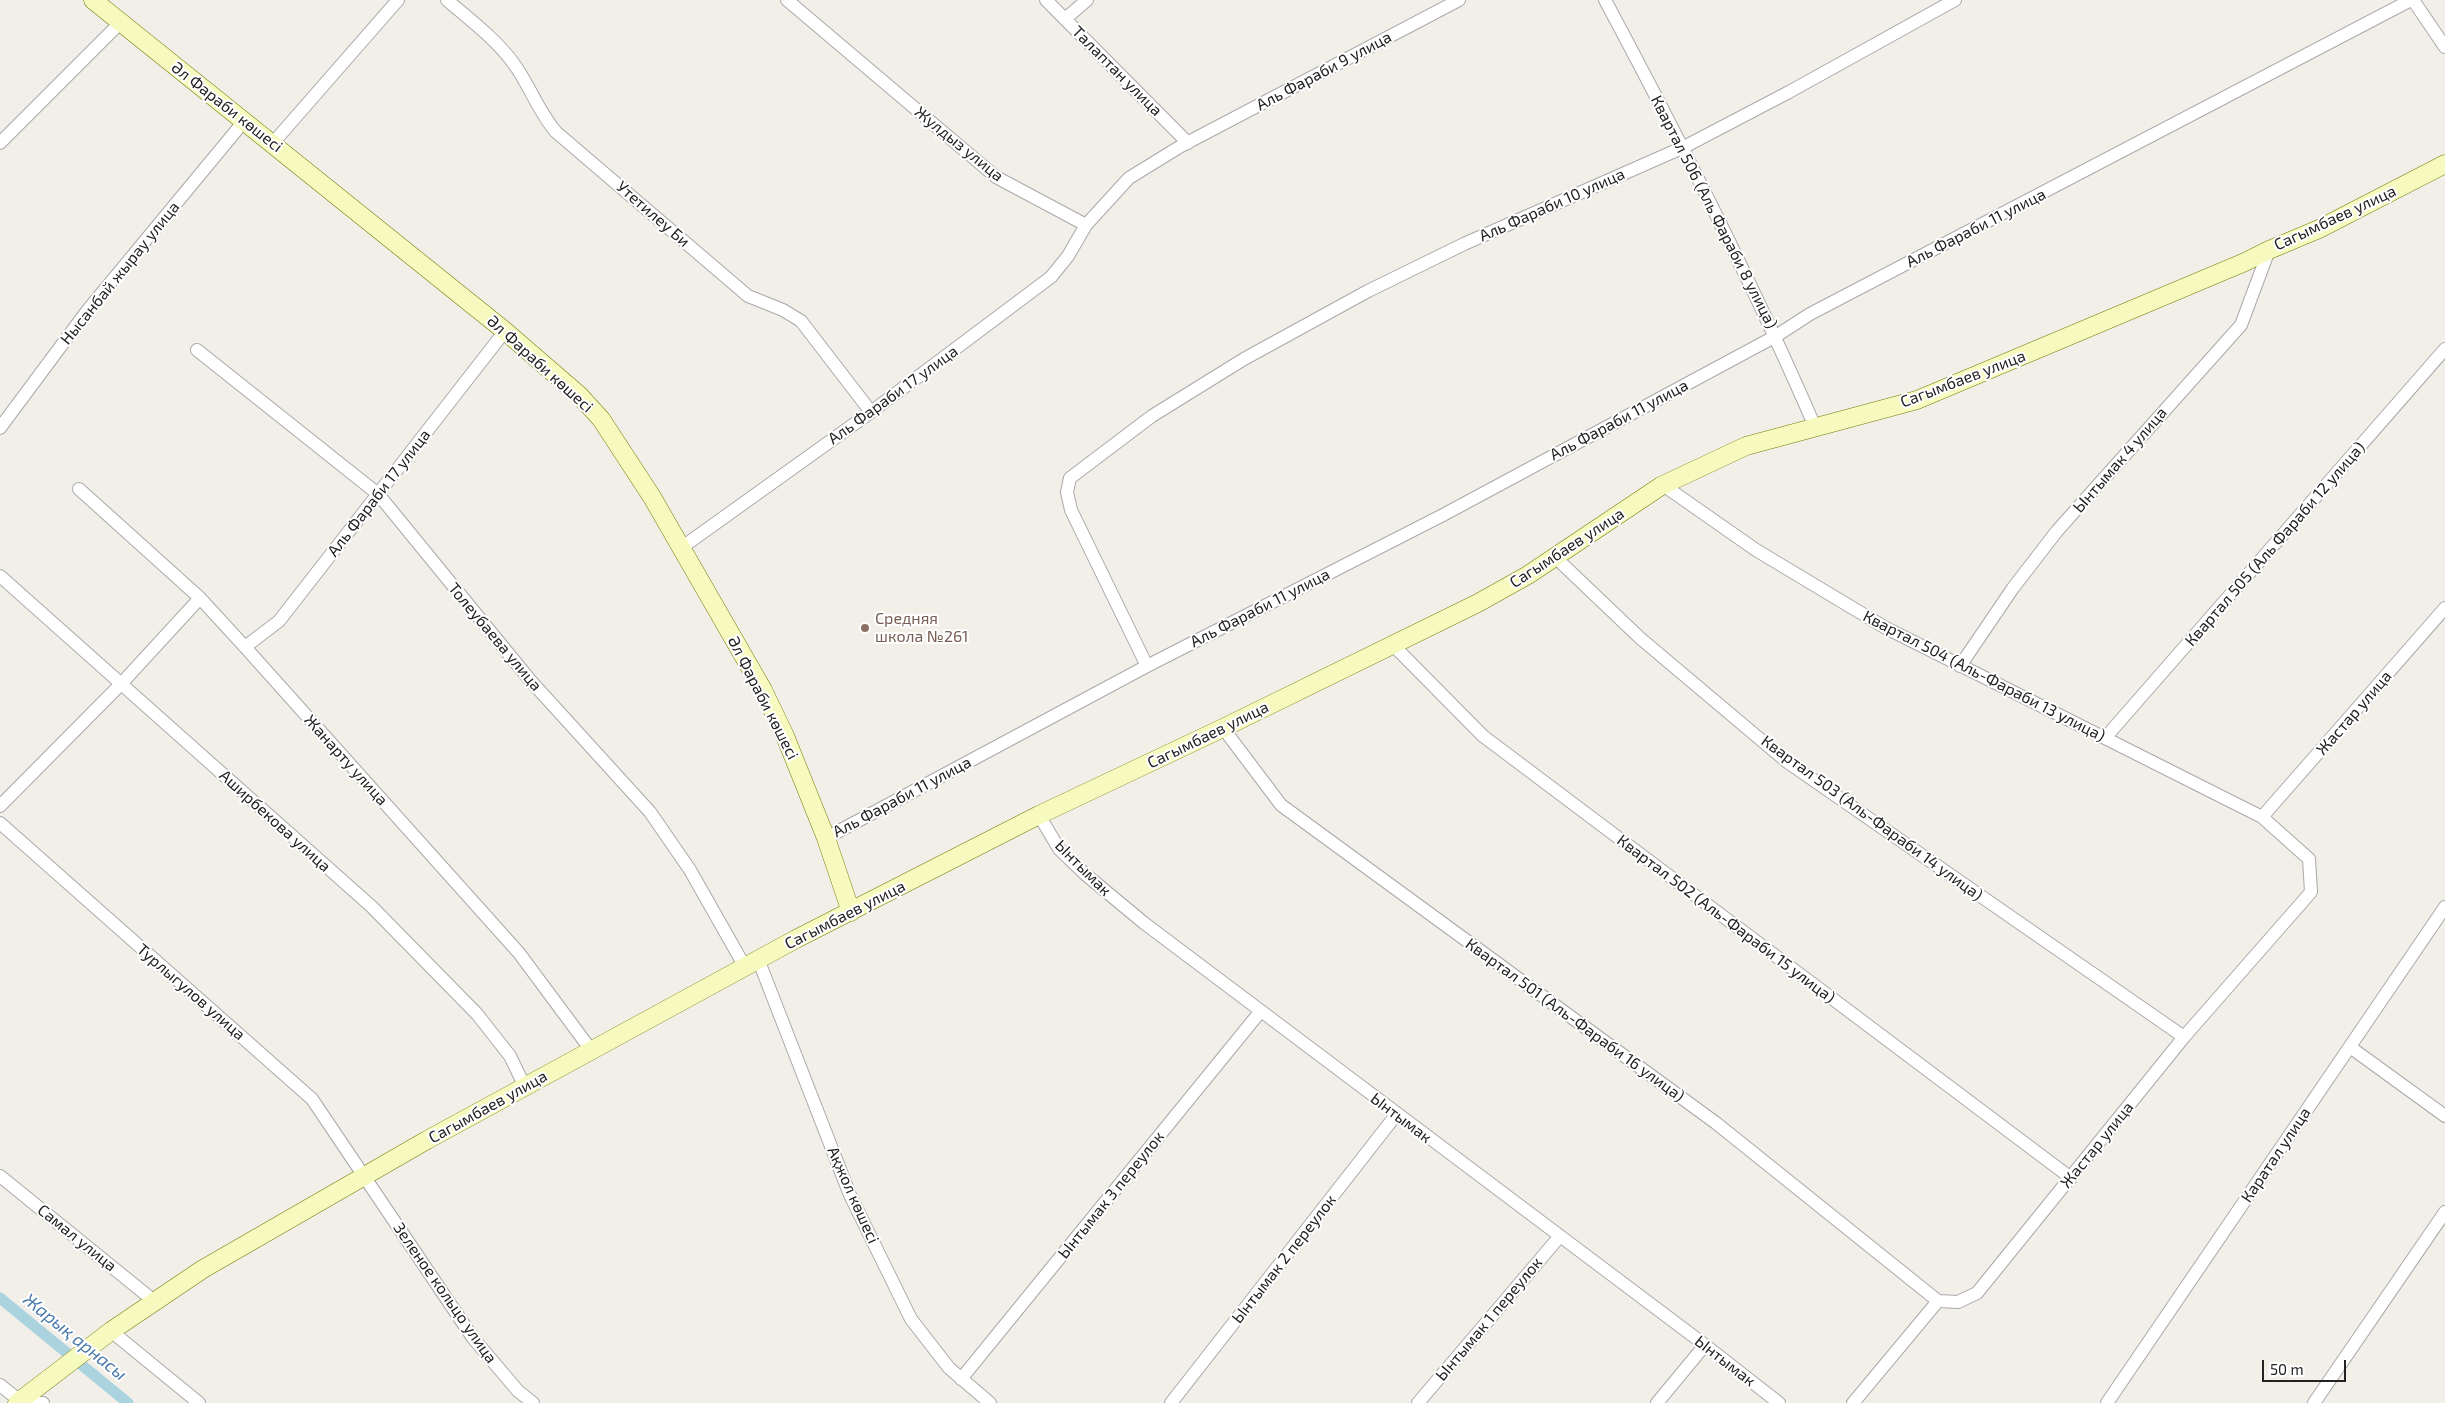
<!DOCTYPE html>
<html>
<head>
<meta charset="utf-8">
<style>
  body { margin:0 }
  #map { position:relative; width:2445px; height:1403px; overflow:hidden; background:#f2efe9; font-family:"Exo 2",sans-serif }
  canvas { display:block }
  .scale { position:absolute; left:2262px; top:1360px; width:84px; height:22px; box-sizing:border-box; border:2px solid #222; border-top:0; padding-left:6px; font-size:15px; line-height:18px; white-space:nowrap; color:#222; -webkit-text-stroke:4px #fff; paint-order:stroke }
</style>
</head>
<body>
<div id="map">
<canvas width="2445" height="1403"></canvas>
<div class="scale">50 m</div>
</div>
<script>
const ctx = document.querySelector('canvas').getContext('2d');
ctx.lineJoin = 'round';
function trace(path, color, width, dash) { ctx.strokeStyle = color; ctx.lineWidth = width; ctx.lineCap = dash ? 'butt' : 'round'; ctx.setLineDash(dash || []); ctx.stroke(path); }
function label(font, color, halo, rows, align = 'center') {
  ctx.font = font + ' "Exo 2",sans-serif'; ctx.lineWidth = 4; ctx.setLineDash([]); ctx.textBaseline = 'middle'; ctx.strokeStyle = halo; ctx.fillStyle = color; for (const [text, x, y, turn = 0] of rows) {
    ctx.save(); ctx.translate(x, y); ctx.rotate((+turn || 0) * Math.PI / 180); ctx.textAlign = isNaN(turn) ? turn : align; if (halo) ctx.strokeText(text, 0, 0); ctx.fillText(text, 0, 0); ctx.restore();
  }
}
const canal = new Path2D(`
  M 0,1298 L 128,1403`);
const street = new Path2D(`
  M 447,0 C 470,20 496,39 514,64 C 530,86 538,111 556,132 L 748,296 L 783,310 L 801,321 L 871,412
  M 787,0 L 996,177 L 1086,225 L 1129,178 L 1181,146 L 1459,0
  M 1046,0 L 1188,143
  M 1605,0 C 1680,140 1752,281 1815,427
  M 2413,0 L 2445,47
  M 1065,19 L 1087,0
  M 0,143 L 121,22
  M 273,143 L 398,0
  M 197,350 L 378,494 L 530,680 L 650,812 L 690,870 L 745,967
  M 0,428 L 87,311 L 245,120
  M 1663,485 L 1756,550 L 1886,628 L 2262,817 L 2309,859 L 2311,892 L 2184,1037 L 1977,1293 L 1958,1302 L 1938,1301 L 1853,1403
  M 79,489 L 200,598 L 245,647 L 519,953 L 591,1050
  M 681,548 L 871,412 L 1051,277 L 1068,256 L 1086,225
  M 1555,557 L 1640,638 L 1786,761 L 2184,1037
  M 0,576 L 372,907 L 477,1014 L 510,1056 L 525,1087
  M 1393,645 L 1483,736 L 2071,1178
  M 245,647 L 279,621 L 505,331
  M 1147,666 L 1071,510 L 1067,492 L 1070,478 L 1152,416 L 1244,359 L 1368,291 L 1464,244 L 1684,147 L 1789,92 L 1955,0
  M 1960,666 L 2013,588 L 2057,531 L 2241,325 L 2269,250
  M 1223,728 L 1281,805 L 1716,1123 L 1938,1301
  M 2105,738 L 2445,349
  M 0,806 L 121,684 L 200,598
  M 1039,815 L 1059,849 L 1085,874 L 1144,923 L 1705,1345 L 1779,1403
  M 2262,817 L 2445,608
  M 0,823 L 312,1099 L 473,1338 L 518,1391 L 533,1403
  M 826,838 L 1147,666 L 1443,515 L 1776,336 L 1810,314 L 2411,0
  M 758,959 L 850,1195 L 911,1319 L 949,1368 L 990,1403
  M 2350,1047 L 2445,1116
  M 0,1176 L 154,1301
  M 111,1331 L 199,1403
  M 961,1379 L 1260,1012
  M 0,1385 L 20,1401 L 43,1403
  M 1171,1403 L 1396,1115
  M 1418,1403 L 1560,1236
  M 1657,1403 L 1705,1345
  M 2107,1403 L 2445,907
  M 2314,1403 L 2445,1212`);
const secondary = new Path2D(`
  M 93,0 L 505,331 L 579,395 L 601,419 L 652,497 L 763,690 L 785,736 L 826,838 L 851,912
  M 17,1403 L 111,1331 L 203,1269 L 427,1140 L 796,939 L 1039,815 L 1223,728 L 1478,603 L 1528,575 L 1661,486 L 1746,446 L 1917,400 L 2245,262 L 2269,250 L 2319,229 L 2445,164`);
const markers = [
  [865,628,5,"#8d6e63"]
];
const streetNames = [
  ["Талаптан улица",1117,71,45],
  ["Аль Фараби 9 улица",1324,71,-28],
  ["Әл Фараби көшесі",227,107,38],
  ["Жулдыз улица",959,144,39],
  ["Аль Фараби 10 улица",1552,205,-24],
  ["Квартал 506 (Аль Фараби 8 улица)",1714,212,63],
  ["Утетилеу Би",653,214,41],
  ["Сагымбаев улица",2335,218,-25],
  ["Аль Фараби 11 улица",1976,228,-27],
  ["Нысанбай жырау улица",120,273,-51],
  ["Әл Фараби көшесі",540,364,42],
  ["Сагымбаев улица",1963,379,-21],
  ["Аль Фараби 17 улица",893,395,-36],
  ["Аль Фараби 11 улица",1619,420,-28],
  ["Ынтымак 4 улица",2120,460,-49],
  ["Аль Фараби 17 улица",379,493,-52],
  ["Квартал 505 (Аль Фараби 12 улица)",2275,544,-49],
  ["Сагымбаев улица",1567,548,-33],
  ["Аль Фараби 11 улица",1260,608,-27],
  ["Толеубаева улица",495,637,50],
  ["Квартал 504 (Аль-Фараби 13 улица)",1984,676,27],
  ["Әл Фараби көшесі",763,698,63],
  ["Жастар улица",2354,713,-49],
  ["Сагымбаев улица",1208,735,-26],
  ["Жанарту улица",346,760,48],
  ["Аль Фараби 11 улица",902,797,-28],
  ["Квартал 503 (Аль-Фараби 14 улица)",1872,818,36],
  ["Аширбекова улица",275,821,42],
  ["Ынтымак",1083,868,45],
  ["Сагымбаев улица",845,915,-27],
  ["Квартал 502 (Аль-Фараби 15 улица)",1726,919,37],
  ["Турлыгулов улица",191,992,41],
  ["Квартал 501 (Аль-Фараби 16 улица)",1575,1020,36],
  ["Сагымбаев улица",488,1107,-29],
  ["Ынтымак",1401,1118,37],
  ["Жастар улица",2097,1145,-51],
  ["Каратал улица",2276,1155,-56],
  ["Ақжол көшесі",853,1195,66],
  ["Ынтымак 3 переулок",1111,1195,-51],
  ["Самал улица",77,1238,39],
  ["Ынтымак 2 переулок",1284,1259,-52],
  ["Зеленое кольцо улица",445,1293,55],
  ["Ынтымак 1 переулок",1489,1319,-50],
  ["Ынтымак",1725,1361,38]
];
const educationNames = [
  ["Средняя",875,619],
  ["школа №261",875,637]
];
const waterNames = [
  ["Жарық арнасы",75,1337,39]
];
trace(canal, '#aad3df', 11);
trace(street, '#a9a9a9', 14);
trace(secondary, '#707d05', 19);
trace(street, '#fff', 12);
trace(secondary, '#f7fabf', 18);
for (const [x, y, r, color] of markers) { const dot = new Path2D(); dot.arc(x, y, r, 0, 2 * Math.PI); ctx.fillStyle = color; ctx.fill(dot); trace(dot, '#fff', 2); }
label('16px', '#222', '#fff', streetNames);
label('16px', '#785e54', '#fff', educationNames, 'left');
label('italic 18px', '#4a7aab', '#fff', waterNames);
</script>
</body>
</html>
